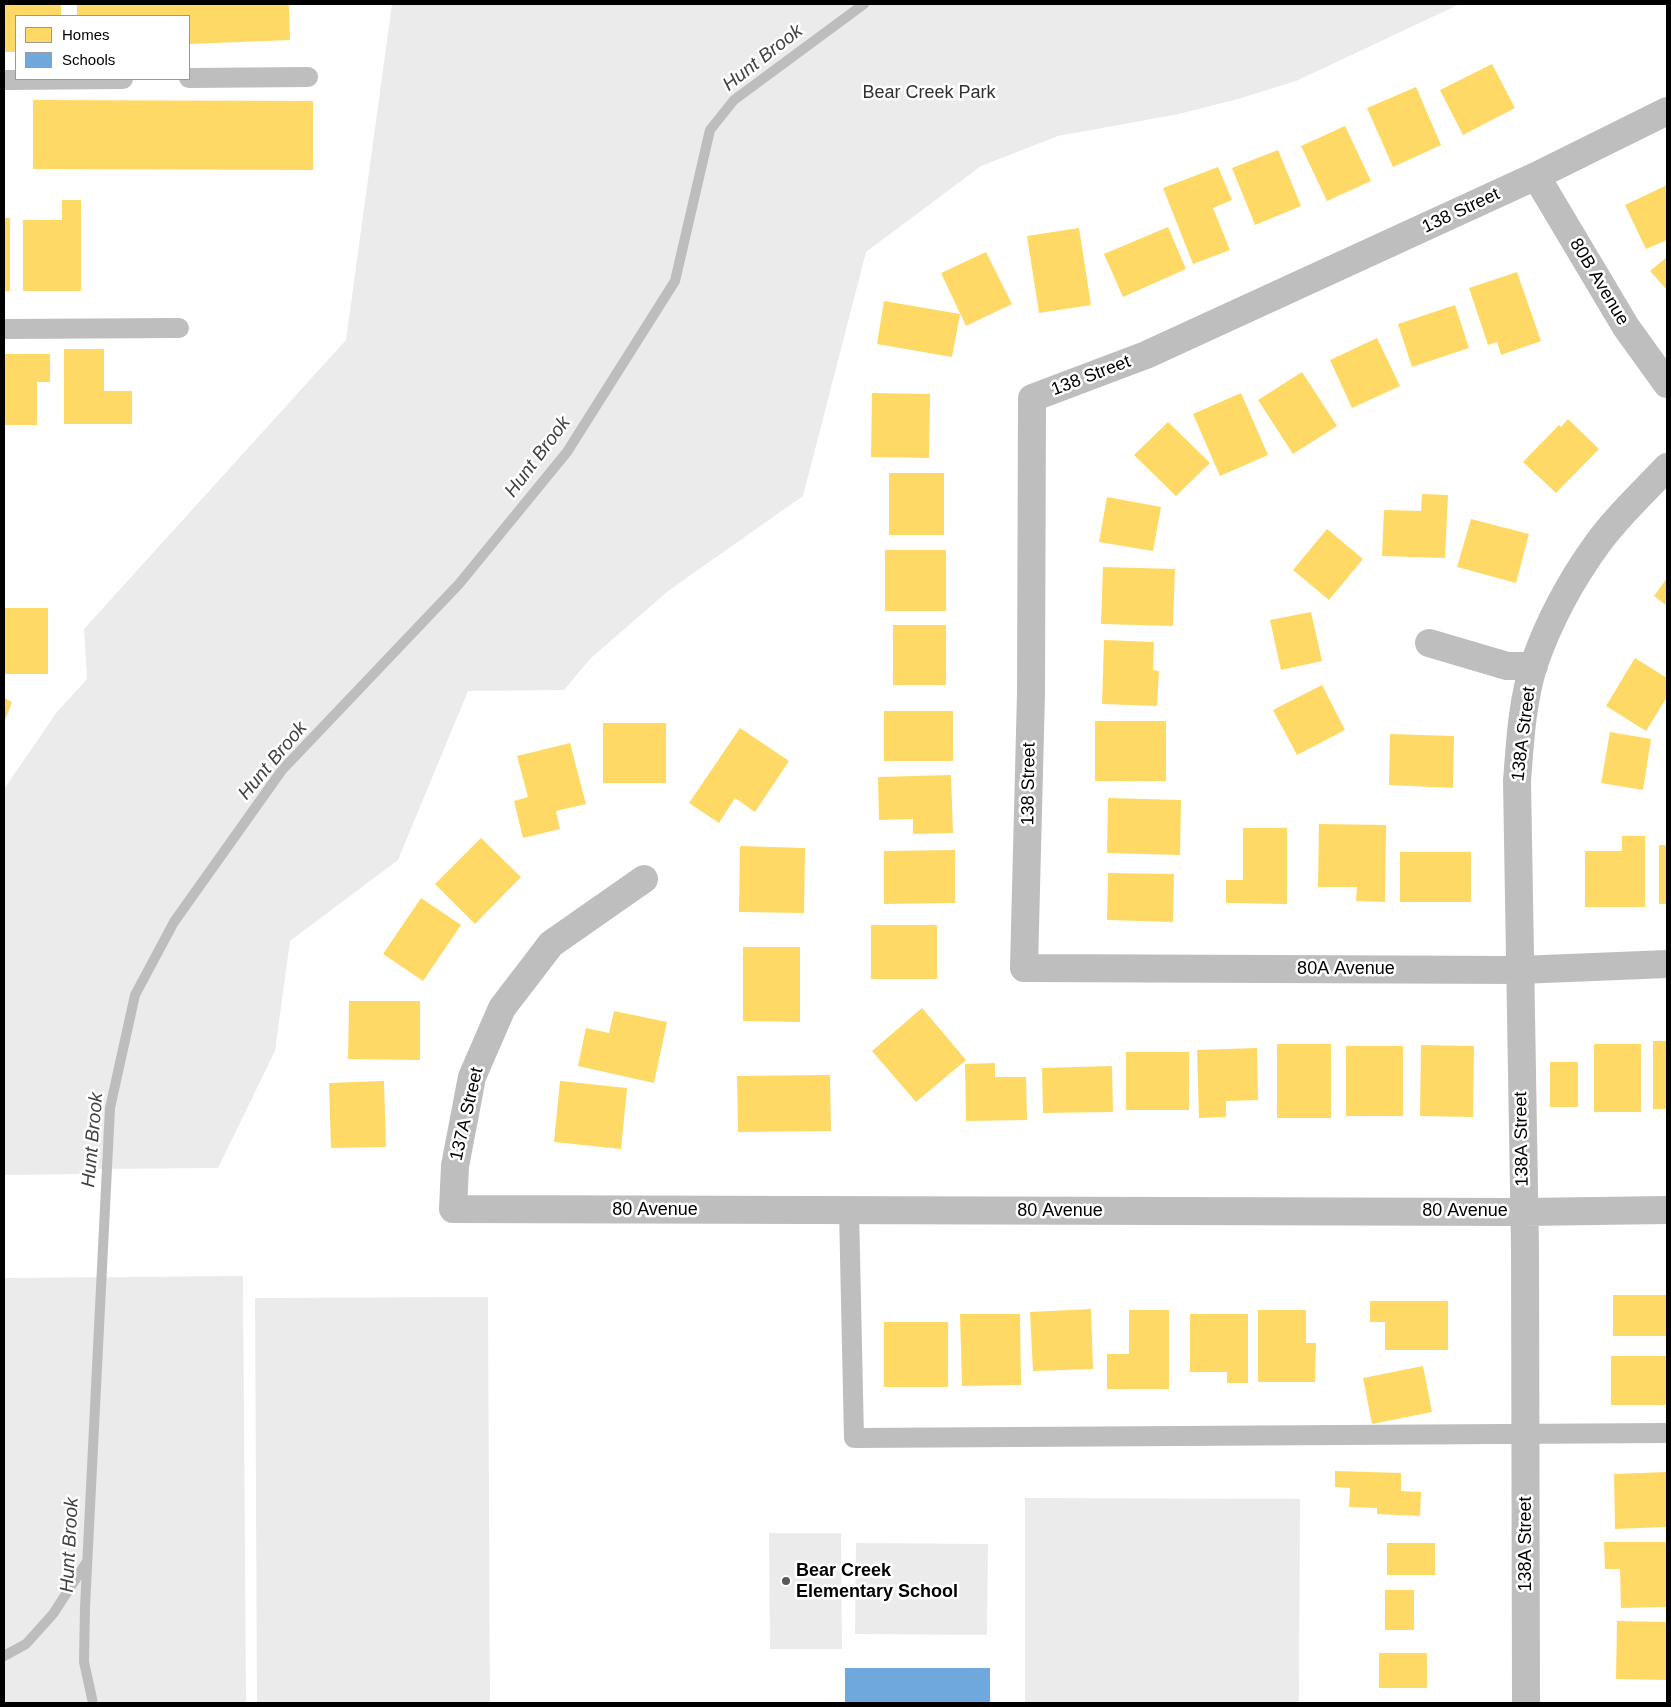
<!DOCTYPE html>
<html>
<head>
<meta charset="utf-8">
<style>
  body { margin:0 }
  #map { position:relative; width:1671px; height:1707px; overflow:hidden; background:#fff; font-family:Arial,sans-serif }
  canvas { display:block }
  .frame { position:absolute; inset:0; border:5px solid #000; pointer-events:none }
  .legend { position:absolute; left:15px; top:15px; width:175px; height:65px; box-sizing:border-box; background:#fff; border:1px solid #999; margin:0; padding:6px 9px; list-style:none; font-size:15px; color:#000 }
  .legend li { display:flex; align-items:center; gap:10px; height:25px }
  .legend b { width:25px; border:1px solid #999 }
</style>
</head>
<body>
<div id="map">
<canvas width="1671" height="1707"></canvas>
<div class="frame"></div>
<ul class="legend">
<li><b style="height:14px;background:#ffd966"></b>Homes</li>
<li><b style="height:14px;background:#6fa8dc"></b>Schools</li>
</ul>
</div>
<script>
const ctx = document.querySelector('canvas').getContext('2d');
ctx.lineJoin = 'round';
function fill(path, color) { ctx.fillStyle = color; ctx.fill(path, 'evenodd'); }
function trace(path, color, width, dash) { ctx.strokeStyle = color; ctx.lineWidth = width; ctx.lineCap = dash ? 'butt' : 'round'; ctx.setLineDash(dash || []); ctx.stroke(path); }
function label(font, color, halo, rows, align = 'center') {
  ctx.font = font + ' Arial,sans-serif'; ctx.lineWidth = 5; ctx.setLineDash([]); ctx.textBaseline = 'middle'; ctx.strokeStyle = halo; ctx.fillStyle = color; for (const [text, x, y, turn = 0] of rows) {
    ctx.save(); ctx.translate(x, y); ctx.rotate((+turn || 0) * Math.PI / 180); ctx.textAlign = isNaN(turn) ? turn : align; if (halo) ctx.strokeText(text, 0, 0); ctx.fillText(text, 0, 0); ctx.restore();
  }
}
const green = new Path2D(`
  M 392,4 L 1460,4 L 1296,81 L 1238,99 L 1179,114 L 1058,136 L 981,166 L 866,252 L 803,496 L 668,591 L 590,659 L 564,690 L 468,691 L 398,860 L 290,941 L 275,1051 L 218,1168 L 88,1169 L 87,1174 L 4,1175 L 4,789 L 57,712 L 87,679 L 84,629 L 346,340 Z
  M 243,1276 L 246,1703 L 4,1703 L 4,1278 Z
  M 488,1297 L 490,1703 L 257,1703 L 255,1298 Z
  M 1025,1498 L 1300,1499 L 1299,1703 L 1025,1703 Z
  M 769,1533 L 841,1533 L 842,1649 L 770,1649 Z
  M 856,1543 L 988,1544 L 987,1635 L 855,1634 Z`);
const homes = new Path2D(`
  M 4,4 L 61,4 L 61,16 L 16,16 L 16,52 L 4,52 Z
  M 77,4 L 289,4 L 290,40 L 189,44 L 189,16 L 77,16 Z
  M 1492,64 L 1515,108 L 1463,135 L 1440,90 Z
  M 1416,87 L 1441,145 L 1393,167 L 1367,108 Z
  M 33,100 L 313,101 L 313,170 L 33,169 Z
  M 1345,126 L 1371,181 L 1327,201 L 1301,146 Z
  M 1278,150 L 1301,206 L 1255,225 L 1232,168 Z
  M 1218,167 L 1232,200 L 1213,208 L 1230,250 L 1193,264 L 1163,188 Z
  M 1667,185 L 1667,240 L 1646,249 L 1625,205 Z
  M 62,200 L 81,200 L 81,291 L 23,291 L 23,220 L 62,220 Z
  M 4,218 L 10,218 L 10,291 L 4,291 Z
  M 1168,227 L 1186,269 L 1123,297 L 1104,254 Z
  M 1079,228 L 1091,305 L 1039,313 L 1027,236 Z
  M 986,252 L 1012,304 L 966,326 L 941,273 Z
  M 1667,257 L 1667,290 L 1650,271 Z
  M 1517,272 L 1541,341 L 1501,355 L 1497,342 L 1488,345 L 1469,288 Z
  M 884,301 L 960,314 L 952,357 L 877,344 Z
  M 1455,305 L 1469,348 L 1412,367 L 1398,324 Z
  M 1377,338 L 1400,386 L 1352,408 L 1330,360 Z
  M 64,349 L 104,349 L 104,391 L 132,391 L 132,424 L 64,424 Z
  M 4,354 L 50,354 L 50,382 L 37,382 L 37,425 L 4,425 Z
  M 1302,372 L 1337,426 L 1293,454 L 1258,400 Z
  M 872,393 L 930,394 L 929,458 L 871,457 Z
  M 1241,393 L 1268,455 L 1220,476 L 1193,414 Z
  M 1568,419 L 1599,449 L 1556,493 L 1523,462 L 1559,425 L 1561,427 Z
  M 1168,422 L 1210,463 L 1176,496 L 1134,455 Z
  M 889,473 L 944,473 L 944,535 L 889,535 Z
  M 1422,494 L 1448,495 L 1445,558 L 1382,556 L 1384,510 L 1421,511 Z
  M 1107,497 L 1161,507 L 1153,551 L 1099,542 Z
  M 1471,519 L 1529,534 L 1516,583 L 1457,567 Z
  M 1327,529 L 1363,559 L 1329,600 L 1293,570 Z
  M 885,550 L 946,550 L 946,611 L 885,611 Z
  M 1103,567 L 1175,569 L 1173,626 L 1101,624 Z
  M 1667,578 L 1667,606 L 1654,596 Z
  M 4,608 L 48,608 L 48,674 L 4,674 Z
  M 1311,612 L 1322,661 L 1281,670 L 1270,620 Z
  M 893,625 L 946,625 L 946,685 L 893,685 Z
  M 1104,640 L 1154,642 L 1153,670 L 1159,671 L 1157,706 L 1102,704 Z
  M 1635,658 L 1667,678 L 1667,697 L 1646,731 L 1606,706 Z
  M 1322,685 L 1345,730 L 1297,755 L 1273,710 Z
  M 4,698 L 12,702 L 4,723 Z
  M 884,711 L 953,711 L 953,761 L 884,761 Z
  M 1095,721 L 1166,721 L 1166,781 L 1095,781 Z
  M 603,723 L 666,723 L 666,783 L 603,783 Z
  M 740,728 L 789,761 L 755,812 L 735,798 L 719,823 L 689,803 Z
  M 1610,732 L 1651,739 L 1643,790 L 1601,783 Z
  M 1390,734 L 1454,736 L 1453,788 L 1389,785 Z
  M 570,743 L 586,804 L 556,811 L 560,829 L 523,838 L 514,801 L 528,797 L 517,756 Z
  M 951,775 L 953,833 L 913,834 L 913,819 L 879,820 L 878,777 Z
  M 1108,798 L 1181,800 L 1180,855 L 1107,853 Z
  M 1319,824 L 1386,825 L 1385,902 L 1356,901 L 1357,887 L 1318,887 Z
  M 1243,828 L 1287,828 L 1287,904 L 1226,903 L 1226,880 L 1243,880 Z
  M 1622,836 L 1645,836 L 1645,907 L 1585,907 L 1585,851 L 1622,851 Z
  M 481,838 L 521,877 L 475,924 L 435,884 Z
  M 1659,845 L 1667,845 L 1667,904 L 1659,904 Z
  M 740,846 L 805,848 L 804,913 L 739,912 Z
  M 955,850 L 955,903 L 884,904 L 884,851 Z
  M 1400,852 L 1471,852 L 1471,902 L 1400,902 Z
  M 1108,873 L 1174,874 L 1173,922 L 1107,920 Z
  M 421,898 L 461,925 L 423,981 L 383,954 Z
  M 871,925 L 937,925 L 937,979 L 871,979 Z
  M 743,947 L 800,947 L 800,1022 L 743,1021 Z
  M 349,1001 L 420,1001 L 420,1060 L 348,1059 Z
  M 922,1008 L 966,1060 L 916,1102 L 872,1051 Z
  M 614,1011 L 667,1022 L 654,1083 L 578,1066 L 586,1028 L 609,1033 Z
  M 1653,1041 L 1667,1041 L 1667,1109 L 1653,1109 Z
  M 1277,1044 L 1331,1044 L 1331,1118 L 1277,1118 Z
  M 1594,1044 L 1641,1044 L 1641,1112 L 1594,1112 Z
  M 1421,1045 L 1474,1046 L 1473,1117 L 1420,1116 Z
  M 1346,1046 L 1403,1046 L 1403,1116 L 1346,1116 Z
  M 1257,1048 L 1258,1100 L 1226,1101 L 1226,1117 L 1199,1118 L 1197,1050 Z
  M 1126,1052 L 1189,1052 L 1189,1110 L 1126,1110 Z
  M 1550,1062 L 1578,1062 L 1578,1107 L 1550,1107 Z
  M 995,1063 L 995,1077 L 1026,1077 L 1027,1120 L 966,1121 L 965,1064 Z
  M 1112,1066 L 1113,1112 L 1043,1113 L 1042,1068 Z
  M 830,1075 L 831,1131 L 738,1132 L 737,1076 Z
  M 384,1081 L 386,1147 L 331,1148 L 329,1083 Z
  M 560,1081 L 627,1088 L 621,1149 L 554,1142 Z
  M 1613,1295 L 1667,1295 L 1667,1336 L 1613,1336 Z
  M 1370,1301 L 1448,1301 L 1448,1350 L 1385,1350 L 1385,1322 L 1370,1322 Z
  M 1091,1309 L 1093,1369 L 1033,1371 L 1030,1312 Z
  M 1129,1310 L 1169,1310 L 1169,1389 L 1107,1389 L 1107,1354 L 1129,1354 Z
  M 1258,1310 L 1306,1310 L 1306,1343 L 1316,1343 L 1315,1382 L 1258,1382 Z
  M 960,1314 L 1020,1314 L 1021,1385 L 962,1386 Z
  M 1190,1314 L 1248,1314 L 1248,1383 L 1227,1383 L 1227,1372 L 1190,1372 Z
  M 884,1322 L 948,1322 L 948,1387 L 884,1387 Z
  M 1611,1356 L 1667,1356 L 1667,1405 L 1611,1405 Z
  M 1423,1366 L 1432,1412 L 1372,1424 L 1363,1378 Z
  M 1335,1471 L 1401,1473 L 1401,1491 L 1421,1492 L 1420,1516 L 1377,1514 L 1377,1508 L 1349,1507 L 1350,1488 L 1335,1487 Z
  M 1667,1472 L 1667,1527 L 1615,1529 L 1614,1474 Z
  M 1604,1542 L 1667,1542 L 1667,1607 L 1621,1608 L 1620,1569 L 1605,1569 Z
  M 1387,1543 L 1435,1543 L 1435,1575 L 1387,1575 Z
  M 1385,1590 L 1414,1590 L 1414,1630 L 1385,1630 Z
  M 1617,1621 L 1667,1622 L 1667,1680 L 1616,1679 Z
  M 1379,1653 L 1427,1653 L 1427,1688 L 1379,1688 Z`);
const schools = new Path2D(`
  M 845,1668 L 990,1668 L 990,1703 L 845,1703 Z`);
const stream = new Path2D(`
  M 4,1656 L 26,1644 L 53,1614 L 86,1563
  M 93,1703 L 84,1662 L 85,1607 L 110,1108 L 135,995 L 174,922 L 282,770 L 459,584 L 567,452 L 675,281 L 710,130 L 734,100 L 864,4`);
const lane = new Path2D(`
  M 189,78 L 308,77
  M 4,80 L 123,79
  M 4,329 L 179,328
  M 849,1210 L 854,1438 L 1667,1433`);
const street = new Path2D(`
  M 1667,111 L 1536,176 L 1146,355 L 1032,398 L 1031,693 L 1024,968 L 1520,970 L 1667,964
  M 1536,176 L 1626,327 L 1667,384
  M 1429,643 L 1507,666 L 1534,666
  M 644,879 L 551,944 L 502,1008 L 472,1077 L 455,1166 L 453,1209 L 1524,1212 L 1667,1210
  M 1526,1703 L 1525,1248 L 1517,781 C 1520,742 1522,702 1534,664 C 1549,621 1571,580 1598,543 C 1618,515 1644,492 1667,467`);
const markers = [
  [786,1581,5,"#595959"]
];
const parkNames = [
  ["Bear Creek Park",929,93]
];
const streetNames = [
  ["138 Street",1461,211,-25],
  ["80B Avenue",1599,282,59],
  ["138 Street",1091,376,-21],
  ["138A Street",1524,734,-83],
  ["138 Street",1029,784,-89],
  ["80A Avenue",1346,969],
  ["137A Street",467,1114,-77],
  ["138A Street",1522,1139,-91],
  ["80 Avenue",655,1210],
  ["80 Avenue",1060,1211],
  ["80 Avenue",1465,1211],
  ["138A Street",1526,1544,-90]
];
const poiNames = [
  ["Bear Creek",796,1571],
  ["Elementary School",796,1592]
];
const waterNames = [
  ["Hunt Brook",763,58,-38],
  ["Hunt Brook",538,457,-53],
  ["Hunt Brook",273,761,-50],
  ["Hunt Brook",93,1140,-85],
  ["Hunt Brook",70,1545,-87]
];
fill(green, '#ebebeb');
fill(homes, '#ffd966');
fill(schools, '#6fa8dc');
trace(stream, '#bdbdbd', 10);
trace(lane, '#bebebe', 20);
trace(street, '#bebebe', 28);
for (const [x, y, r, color] of markers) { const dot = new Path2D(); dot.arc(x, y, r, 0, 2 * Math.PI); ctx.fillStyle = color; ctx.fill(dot); trace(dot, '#fff', 2); }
label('18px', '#313131', '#fff', parkNames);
label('18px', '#000', '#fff', streetNames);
label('bold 18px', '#000', '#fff', poiNames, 'left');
label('italic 19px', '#424242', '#fff', waterNames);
</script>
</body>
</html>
